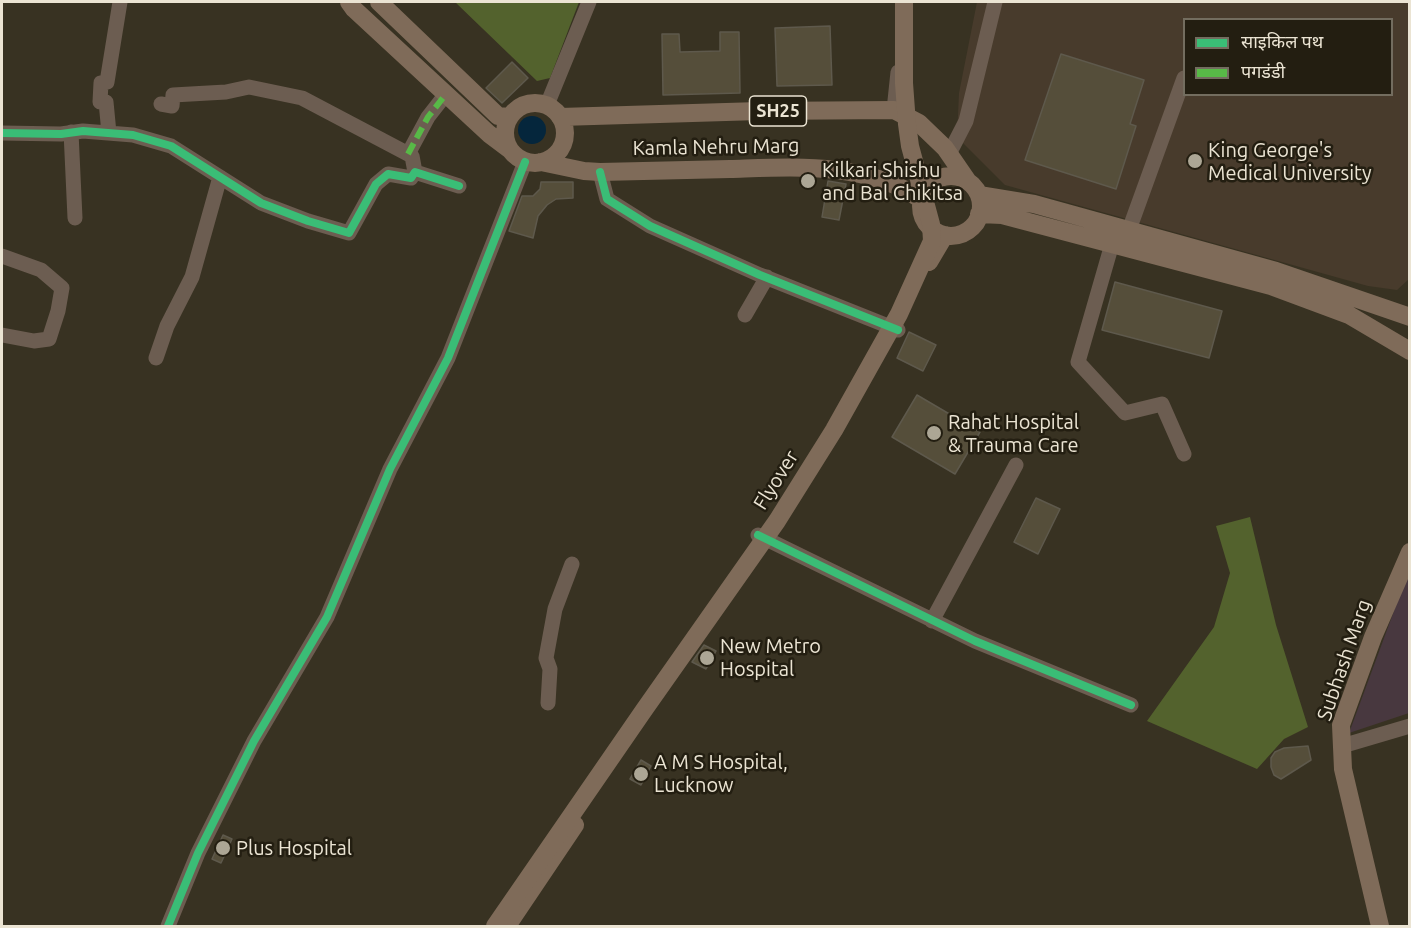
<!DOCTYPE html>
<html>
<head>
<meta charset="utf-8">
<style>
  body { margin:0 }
  #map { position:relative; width:1411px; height:928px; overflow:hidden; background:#383222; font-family:Ubuntu,"Noto Sans Devanagari",sans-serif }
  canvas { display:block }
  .frame { position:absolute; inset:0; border:3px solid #ebe4d3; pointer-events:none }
  .legend { position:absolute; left:1183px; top:18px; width:210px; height:78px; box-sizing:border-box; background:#231e11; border:2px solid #736d5f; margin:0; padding:8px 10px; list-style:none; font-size:18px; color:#ebe4d3 }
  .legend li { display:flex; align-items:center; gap:12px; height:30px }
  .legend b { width:30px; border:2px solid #736d5f }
</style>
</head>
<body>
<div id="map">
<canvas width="1411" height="928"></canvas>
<div class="frame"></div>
<ul class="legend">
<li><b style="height:8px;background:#3abd76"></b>साइकिल पथ</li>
<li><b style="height:8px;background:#58b947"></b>पगडंडी</li>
</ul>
</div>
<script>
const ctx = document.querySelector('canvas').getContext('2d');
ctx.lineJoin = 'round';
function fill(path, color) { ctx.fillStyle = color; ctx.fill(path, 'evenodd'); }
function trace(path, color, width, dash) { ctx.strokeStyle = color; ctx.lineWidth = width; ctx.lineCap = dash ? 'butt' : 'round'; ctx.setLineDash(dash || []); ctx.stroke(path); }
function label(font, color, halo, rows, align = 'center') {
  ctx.font = font + ' Ubuntu,sans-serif'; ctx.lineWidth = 5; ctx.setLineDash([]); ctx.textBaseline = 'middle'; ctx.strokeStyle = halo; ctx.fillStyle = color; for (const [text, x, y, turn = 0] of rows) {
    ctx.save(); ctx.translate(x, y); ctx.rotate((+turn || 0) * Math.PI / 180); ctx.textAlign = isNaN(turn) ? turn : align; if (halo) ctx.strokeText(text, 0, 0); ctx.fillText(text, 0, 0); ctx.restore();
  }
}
const education = new Path2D(`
  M 1409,570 L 1409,713 L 1349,733 L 1380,649 Z`);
const medical = new Path2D(`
  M 977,2 L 1409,2 L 1409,279 L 1397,290 L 1368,286 L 1005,185 L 957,137 L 959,93 ZM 1184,20 L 1392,20 L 1392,94 L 1184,94 Z`);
const green = new Path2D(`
  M 455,2 L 579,2 L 550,78 L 537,81 Z
  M 1250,517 L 1276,625 L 1308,727 L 1284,739 L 1257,769 L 1147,721 L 1214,627 L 1230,573 L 1216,526 Z`);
const water = new Path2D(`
  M518 130a14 14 0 1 1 28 0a14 14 0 1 1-28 0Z`);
const building = new Path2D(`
  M 830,26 L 832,85 L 777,86 L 775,28 Z
  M 720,32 L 739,32 L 740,93 L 663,95 L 662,34 L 679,34 L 680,52 L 720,51 Z
  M 1061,54 L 1144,80 L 1130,124 L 1136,126 L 1116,189 L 1025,160 Z
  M 512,62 L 528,78 L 502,103 L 486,88 Z
  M 828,181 L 846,184 L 839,220 L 822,217 Z
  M 541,182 L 573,182 L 573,198 L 556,199 L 547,205 L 538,216 L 533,238 L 509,231 L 522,196 L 533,196 L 540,189 Z
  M 1115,282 L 1222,311 L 1209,358 L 1102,330 Z
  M 909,332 L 936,345 L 923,371 L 897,358 Z
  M 917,395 L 980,432 L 955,474 L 892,437 Z
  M 1036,498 L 1060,509 L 1038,554 L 1014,542 Z
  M 704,645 L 716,651 L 706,669 L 692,662 Z
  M 1308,746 L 1311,760 L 1281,779 L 1274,775 L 1271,767 L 1271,758 L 1275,752 L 1284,748 Z
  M 641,760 L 651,766 L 641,785 L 630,779 Z
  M 223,835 L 232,839 L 221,863 L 212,859 Z`);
const minor = new Path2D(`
  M 161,104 L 172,106 L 173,95 L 226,92 L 249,87 L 302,98 L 412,156 L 415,172
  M 547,105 L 589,2
  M 894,110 L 898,72
  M 71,132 L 75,218
  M 2,133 L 61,134 L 83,131 L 133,135 L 171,146 L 261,203 L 308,221 L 349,233 L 376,184 L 388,174 L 411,178 L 415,172 L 459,186
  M 109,133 L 106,102 L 100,102 L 101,83 L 107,82 L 120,2
  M 408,154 L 428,117 L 446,94
  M 949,154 L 966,121 L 995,2
  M 600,172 L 607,199 L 650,226 L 760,275 L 898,330
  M 1129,230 L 1184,78
  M 1112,244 L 1078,362 L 1125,413 L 1162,404 L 1184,454
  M 2,256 L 41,270 L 62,288 L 58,311 L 49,339 L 34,341 L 2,335
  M 745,315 L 767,277
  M 156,358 L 167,326 L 192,277 L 220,177
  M 758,535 L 975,641 L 1131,705
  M 932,621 L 1016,465
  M 548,703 L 550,669 L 546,658 L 555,609 L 572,564
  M 1342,746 L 1410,726
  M 168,926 L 198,853 L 254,741 L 327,617 L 390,469 L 448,358 L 525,162`);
const major = new Path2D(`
  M 349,2 L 354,9 L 489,134 L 509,149
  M 379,2 L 498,116 L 509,117
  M505 133a30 30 0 1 1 60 0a30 30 0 1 1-60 0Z
  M 560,117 L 759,111 L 894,110 L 919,123 L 945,148 L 967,180
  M 541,162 L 584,171 L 600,172 C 643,171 687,170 730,169 C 794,167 866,161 922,200
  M921 206a30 30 0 1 1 60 0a30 30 0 1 1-60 0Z
  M 979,195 L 1034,204 L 1276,271 L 1410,317
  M 979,214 L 1002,215 L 1271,286 L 1349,315 L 1410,351
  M 929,262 L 945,235
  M 507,926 L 575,825
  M 1380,926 L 1343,769 L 1341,725 L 1373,637 L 1410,552`);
const majorBridge = new Path2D(`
  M 495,926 L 644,710 L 777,521 L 834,430 L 899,314 L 932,241 L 931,224 L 910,146 L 907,124 L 904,83 L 904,2`);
const quiet = new Path2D(`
  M 408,154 L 428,117 L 446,94`);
const cycleway = new Path2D(`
  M 2,133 L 61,134 L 83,131 L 133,135 L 171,146 L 261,203 L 308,221 L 349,233 L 376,184 L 388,174 L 411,178 L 415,172 L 459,186
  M 600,172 L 607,199 L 650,226 L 760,275 L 898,330
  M 758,535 L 975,641 L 1131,705
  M 168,926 L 198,853 L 254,741 L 327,617 L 390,469 L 448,358 L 525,162`);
const markers = [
  [1195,161,8,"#aca695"],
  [808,181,8,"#aca695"],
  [934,433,8,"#aca695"],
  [707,658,8,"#aca695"],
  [641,774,8,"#aca695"],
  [223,848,8,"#aca695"]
];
const shields = [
  [778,111,57]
];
const shieldNames = [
  ["SH25",778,111]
];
const streetNames = [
  ["Kamla Nehru Marg",716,147,-1],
  ["Flyover",776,480,-58],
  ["Subhash Marg",1344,660,-71]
];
const poiNames = [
  ["King George's",1208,150],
  ["Medical University",1208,173],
  ["Kilkari Shishu",822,170],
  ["and Bal Chikitsa",822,193],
  ["Rahat Hospital",948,422],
  ["& Trauma Care",948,445],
  ["New Metro",720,646],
  ["Hospital",720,669],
  ["A M S Hospital,",654,762],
  ["Lucknow",654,785],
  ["Plus Hospital",236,848]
];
fill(education, '#48383f');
fill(medical, '#483b2c');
fill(green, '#53622d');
fill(water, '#05263c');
fill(building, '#554e3a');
trace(building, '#5e594c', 1.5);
trace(minor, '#6c5d51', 15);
trace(major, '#7f6b59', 18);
trace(majorBridge, '#7f6b59', 18);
trace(quiet, '#58b947', 6, [12, 6]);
trace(cycleway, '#3abd76', 8);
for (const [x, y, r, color] of markers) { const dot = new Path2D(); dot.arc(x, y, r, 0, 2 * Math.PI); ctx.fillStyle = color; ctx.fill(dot); trace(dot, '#231e11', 2); }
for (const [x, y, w] of shields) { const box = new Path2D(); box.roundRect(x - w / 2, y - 15, w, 30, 4.5); ctx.fillStyle = '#231e11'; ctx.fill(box); trace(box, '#ebe4d3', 1.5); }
label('bold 18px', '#ebe4d3', null, shieldNames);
label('20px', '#ebe4d3', '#231e11', streetNames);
label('20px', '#ebe4d3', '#231e11', poiNames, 'left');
</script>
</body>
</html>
